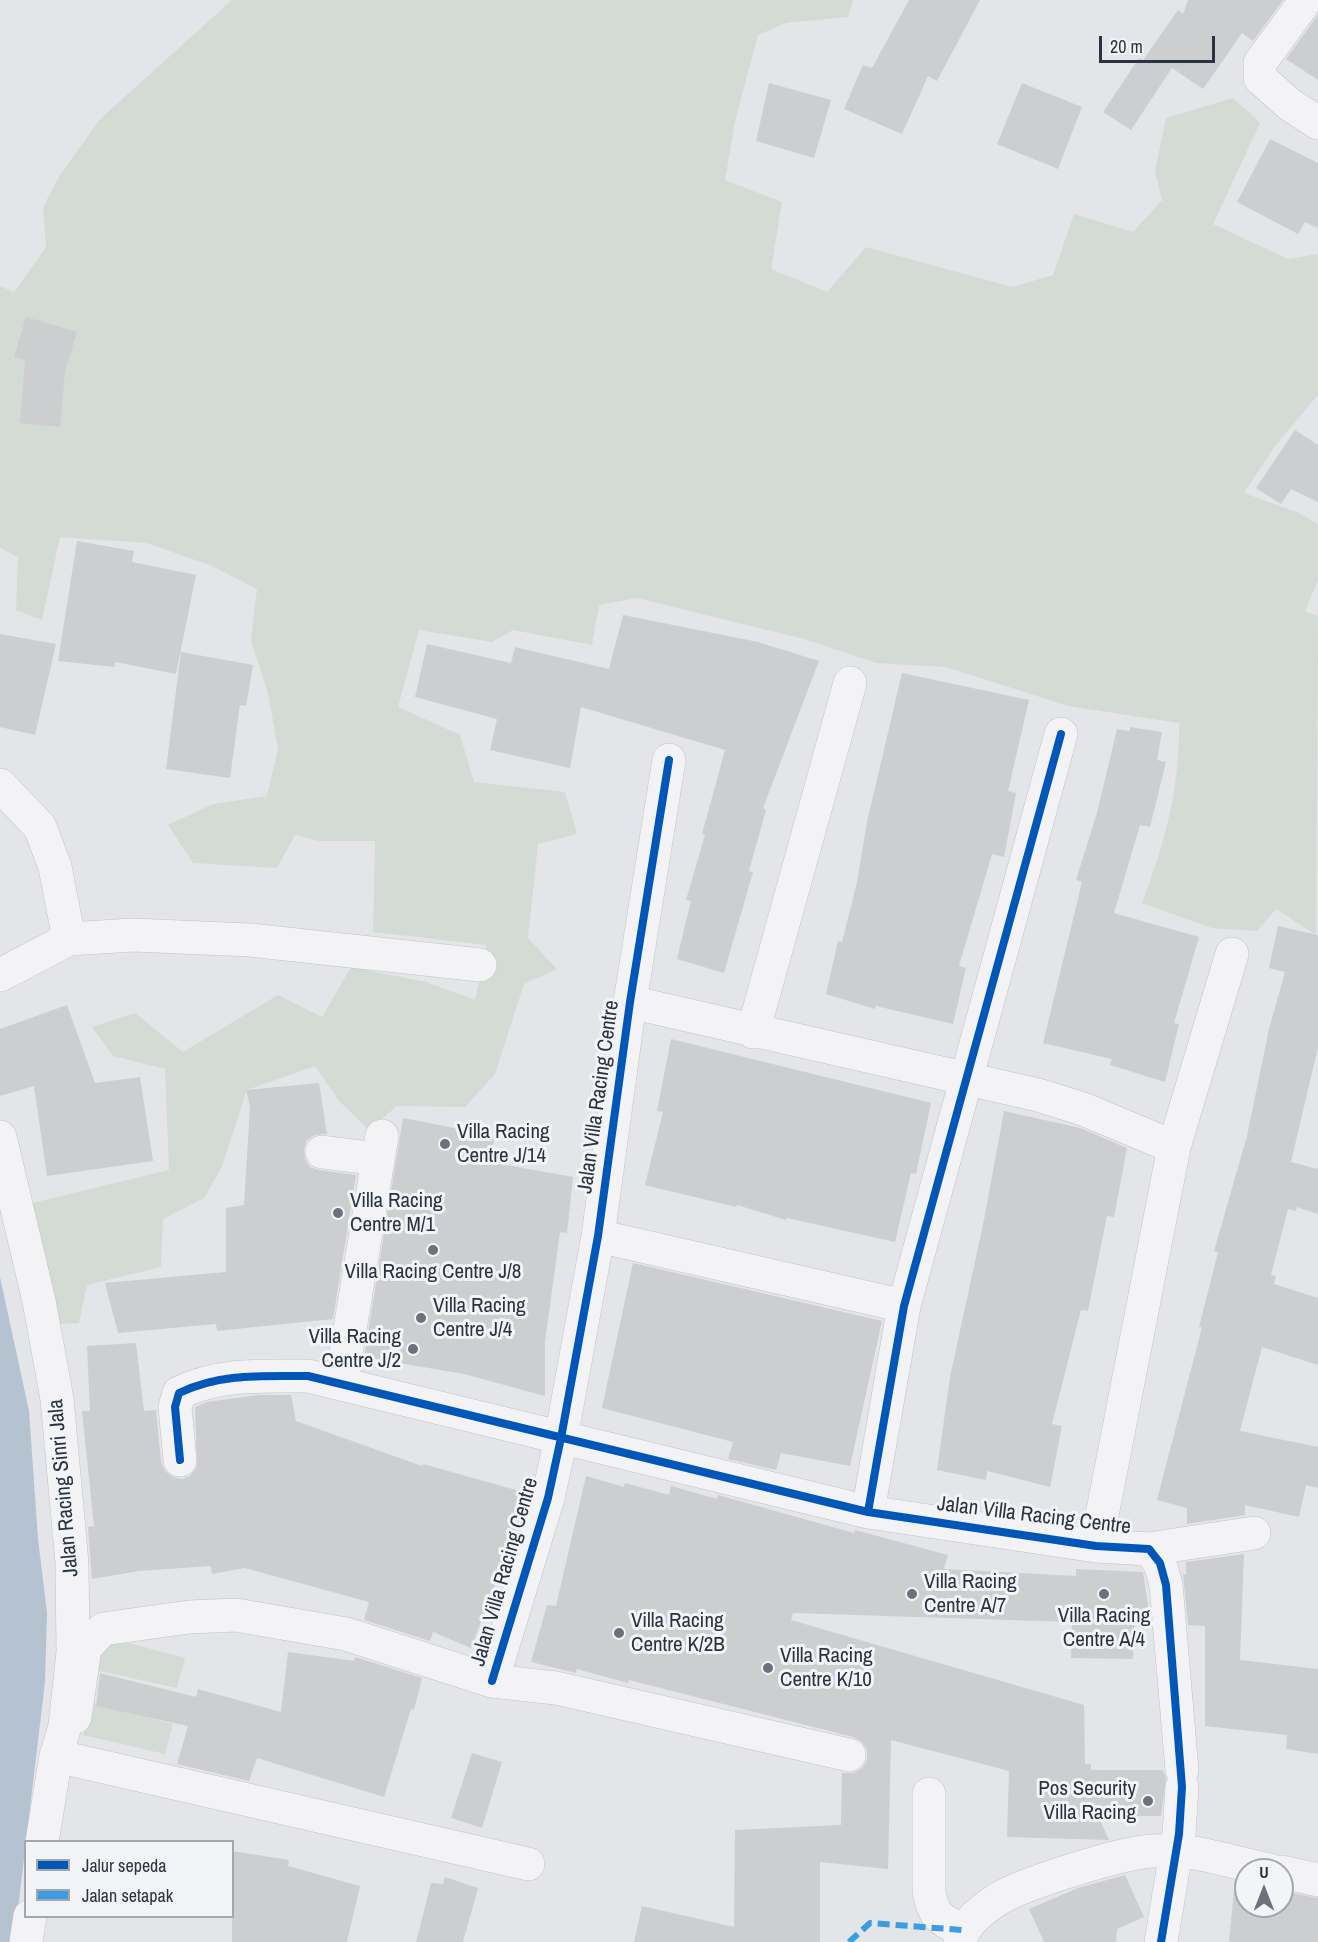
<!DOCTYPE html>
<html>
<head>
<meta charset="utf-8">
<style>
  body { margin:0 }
  #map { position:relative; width:1318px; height:1942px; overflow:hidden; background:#e3e5e8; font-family:"Archivo Narrow",sans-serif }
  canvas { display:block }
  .legend { position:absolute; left:24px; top:1840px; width:210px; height:78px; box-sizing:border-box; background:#f2f4f7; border:2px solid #a3a7ae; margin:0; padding:8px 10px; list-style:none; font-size:18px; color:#2c3340 }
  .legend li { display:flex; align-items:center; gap:12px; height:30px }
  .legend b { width:30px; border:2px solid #a3a7ae }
  .north { position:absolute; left:1234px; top:1858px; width:60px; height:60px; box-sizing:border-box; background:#f2f4f7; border:2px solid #a3a7ae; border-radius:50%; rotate:0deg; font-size:16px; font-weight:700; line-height:24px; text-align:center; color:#2c3340 }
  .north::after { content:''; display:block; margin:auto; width:21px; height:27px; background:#6c717b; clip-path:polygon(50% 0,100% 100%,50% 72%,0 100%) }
  .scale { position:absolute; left:1099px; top:36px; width:116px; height:27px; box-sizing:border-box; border:3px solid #2c3340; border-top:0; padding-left:8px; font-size:18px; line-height:21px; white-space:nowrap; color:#2c3340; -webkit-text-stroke:4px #f2f4f7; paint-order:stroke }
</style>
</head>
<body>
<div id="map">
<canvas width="1318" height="1942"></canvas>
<ul class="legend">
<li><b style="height:8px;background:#0057b8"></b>Jalur sepeda</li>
<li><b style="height:8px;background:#3d9de3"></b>Jalan setapak</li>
</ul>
<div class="north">U</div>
<div class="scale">20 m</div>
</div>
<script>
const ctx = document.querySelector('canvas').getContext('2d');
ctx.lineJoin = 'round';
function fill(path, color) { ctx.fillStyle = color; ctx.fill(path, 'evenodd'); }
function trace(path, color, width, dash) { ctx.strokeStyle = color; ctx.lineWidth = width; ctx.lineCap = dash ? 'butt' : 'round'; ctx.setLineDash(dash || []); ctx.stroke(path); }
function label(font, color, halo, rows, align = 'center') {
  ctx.font = font + ' "Archivo Narrow",sans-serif'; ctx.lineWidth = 6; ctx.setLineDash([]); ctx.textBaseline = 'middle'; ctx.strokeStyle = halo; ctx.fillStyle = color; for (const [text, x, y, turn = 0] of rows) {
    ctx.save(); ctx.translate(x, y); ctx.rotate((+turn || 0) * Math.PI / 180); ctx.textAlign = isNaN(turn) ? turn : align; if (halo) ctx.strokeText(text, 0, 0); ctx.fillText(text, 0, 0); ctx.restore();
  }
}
const green = new Path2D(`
  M 232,0 L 853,0 L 848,17 L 786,23 L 758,35 L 735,121 L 725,180 L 782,202 L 771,269 L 827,292 L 866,247 L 1012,287 L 1053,275 L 1074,214 L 1133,232 L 1162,200 L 1155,171 L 1166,118 L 1233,98 L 1260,123 L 1213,224 L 1288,259 L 1318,254 L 1318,395 L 1275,446 L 1244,493 L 1299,513 L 1318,524 L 1318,580 L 1305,611 L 1318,616 L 1316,935 L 1276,909 L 1257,931 L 1212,928 L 1142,903 C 1165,842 1180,788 1179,723 L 1068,706 L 946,667 L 876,663 L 804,639 L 637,598 L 599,605 L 592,645 L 513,630 L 492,642 L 419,630 L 398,707 L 460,735 L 474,782 L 565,792 L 577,834 L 538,844 L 528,938 L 557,969 L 524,984 L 495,1074 L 465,1107 L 397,1106 L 369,1130 L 339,1101 L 315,1066 L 247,1090 L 221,1169 L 204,1198 L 163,1219 L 161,1267 L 87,1285 L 79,1323 L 46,1325 L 16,1207 L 169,1170 L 165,1069 L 113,1056 L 92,1027 L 135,1013 L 183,1052 L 278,995 L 322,1017 L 351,967 L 426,982 L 475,1000 L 487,945 L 373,932 L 375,841 L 319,841 L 295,835 L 277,868 L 193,863 L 168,825 L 213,804 L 267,796 L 278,749 L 268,693 L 251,641 L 257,589 L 212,566 L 147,543 L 60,537 L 42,620 L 16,610 L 18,557 L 0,548 L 0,286 L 14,292 L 46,247 L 43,207 L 60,175 L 100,119 Z
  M 106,1637 L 185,1658 L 177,1688 L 95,1670 Z
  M 93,1703 L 173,1724 L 165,1754 L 83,1735 Z`);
const water = new Path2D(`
  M 0,1277 L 29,1411 L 38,1539 L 47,1613 L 45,1682 L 14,1942 L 0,1942 Z`);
const building = new Path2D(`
  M 909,0 L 980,0 L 937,81 L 928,76 L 902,134 L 844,109 L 863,65 L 872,68 Z
  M 1188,0 L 1283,0 L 1253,41 L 1242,33 L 1203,89 L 1172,68 L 1131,130 L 1103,112 L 1139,58 L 1143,60 L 1178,10 L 1183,14 Z
  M 1318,15 L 1318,80 L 1286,59 Z
  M 769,83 L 831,100 L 814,158 L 756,141 Z
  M 1022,83 L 1082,107 L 1058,169 L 997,144 Z
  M 1270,139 L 1318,163 L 1318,228 L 1305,222 L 1298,234 L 1237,202 Z
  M 26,317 L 77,332 L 65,371 L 60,427 L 20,423 L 25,360 L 14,357 Z
  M 1295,430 L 1318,445 L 1318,502 L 1291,489 L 1281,504 L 1256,488 Z
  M 77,541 L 134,551 L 132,562 L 196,575 L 176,674 L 115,662 L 115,667 L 58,661 Z
  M 623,615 L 758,642 L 819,661 L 763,808 L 766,810 L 749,871 L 753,872 L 724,973 L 677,959 L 691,901 L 686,900 L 705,835 L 702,834 L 725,750 L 581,707 L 570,768 L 490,750 L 497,719 L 415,697 L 427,644 L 511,663 L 515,647 L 609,669 Z
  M 0,634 L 56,644 L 35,735 L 0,727 Z
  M 181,652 L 253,665 L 246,706 L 240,705 L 230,778 L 166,769 Z
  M 902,673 L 1029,700 L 1008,791 L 1016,793 L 1004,857 L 992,854 L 959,966 L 966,968 L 953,1024 L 876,1006 L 875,1009 L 826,994 L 838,941 L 842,942 L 857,882 L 867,822 Z
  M 1130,727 L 1162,732 L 1157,760 L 1166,762 L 1150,827 L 1140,825 L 1114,913 L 1199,937 L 1174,1023 L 1179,1024 L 1165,1082 L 1110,1065 L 1112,1059 L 1043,1043 L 1082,882 L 1076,880 L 1097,813 L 1117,729 L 1130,731 Z
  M 1278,926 L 1318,935 L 1318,1047 L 1291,1162 L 1318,1169 L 1318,1214 L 1297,1207 L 1296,1211 L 1288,1209 L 1271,1275 L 1276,1276 L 1274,1284 L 1318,1298 L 1318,1365 L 1262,1347 L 1240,1431 L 1318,1447 L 1318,1488 L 1306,1485 L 1299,1517 L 1245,1505 L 1245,1515 L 1187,1524 L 1187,1508 L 1157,1500 L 1202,1327 L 1199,1327 L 1218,1252 L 1214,1251 L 1247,1136 L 1269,1029 L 1285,972 L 1269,968 Z
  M 67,1005 L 95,1083 L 140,1077 L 153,1161 L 47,1176 L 34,1086 L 0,1096 L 0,1029 Z
  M 671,1039 L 931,1103 L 916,1174 L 911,1173 L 895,1242 L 787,1218 L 786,1220 L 737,1205 L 736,1207 L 645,1185 L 663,1112 L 657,1111 Z
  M 319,1083 L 327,1134 L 315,1135 L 307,1140 L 304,1149 L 305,1159 L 310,1167 L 319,1170 L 356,1175 L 333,1319 L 217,1331 L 216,1324 L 118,1333 L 105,1283 L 226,1272 L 226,1208 L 244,1205 L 250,1107 L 246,1090 Z
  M 1004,1111 L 1080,1128 L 1127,1148 L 1114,1217 L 1107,1216 L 1088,1311 L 1081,1310 L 1052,1424 L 1062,1426 L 1050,1487 L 987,1471 L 986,1480 L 937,1470 L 950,1377 L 984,1220 Z
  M 403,1118 L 495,1136 L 489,1162 L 573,1177 L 567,1233 L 560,1232 L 545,1342 L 545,1396 L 464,1374 L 364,1357 Z
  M 633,1263 L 882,1321 L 850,1466 L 781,1453 L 776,1470 L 728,1459 L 733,1442 L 602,1408 Z
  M 136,1343 L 144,1411 L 156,1410 L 161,1462 L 165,1471 L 173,1477 L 182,1479 L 190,1476 L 197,1467 L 195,1407 L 207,1402 L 259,1395 L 291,1395 L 296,1421 L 422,1466 L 423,1464 L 530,1494 L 471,1648 L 433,1632 L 430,1641 L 364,1620 L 369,1602 L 245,1568 L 212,1574 L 211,1566 L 139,1571 L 92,1579 L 88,1527 L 94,1526 L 82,1411 L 90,1411 L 87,1346 Z
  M 586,1476 L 624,1487 L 625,1483 L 669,1495 L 671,1486 L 717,1499 L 718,1495 L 854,1533 L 855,1530 L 948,1555 L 944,1569 L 1076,1576 L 1076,1569 L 1143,1572 L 1151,1625 L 1134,1624 L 1133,1659 L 1071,1658 L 1072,1622 L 793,1613 L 791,1620 L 1084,1705 L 1085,1764 L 1091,1764 L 1091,1770 L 1163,1770 L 1166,1778 L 1161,1816 L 1098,1816 L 1109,1840 L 1007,1837 L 1009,1771 L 891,1740 L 888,1869 L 820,1862 L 820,1942 L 634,1942 L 642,1906 L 734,1927 L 735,1830 L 841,1825 L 842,1773 L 854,1773 L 862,1768 L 867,1760 L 867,1750 L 862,1742 L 853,1737 L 629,1680 L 628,1683 L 577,1669 L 576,1673 L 531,1662 L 547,1605 L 556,1606 Z
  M 1244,1554 L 1240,1660 L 1318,1669 L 1318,1754 L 1286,1749 L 1287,1735 L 1205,1726 L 1205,1626 L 1188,1625 L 1183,1574 L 1186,1575 L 1186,1562 Z
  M 288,1652 L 354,1661 L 355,1657 L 422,1678 L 414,1710 L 411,1709 L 384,1797 L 257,1758 L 249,1781 L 177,1764 L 188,1726 L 96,1706 L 100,1673 L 196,1697 L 198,1689 L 281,1712 Z
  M 472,1753 L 502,1762 L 482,1828 L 451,1818 Z
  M 232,1851 L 289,1860 L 288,1866 L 360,1886 L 347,1942 L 232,1942 Z
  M 1125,1875 L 1144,1917 L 1117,1929 L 1116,1942 L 1044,1942 L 1029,1909 L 1078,1888 Z
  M 445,1877 L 478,1888 L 463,1942 L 416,1942 L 431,1883 L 443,1884 Z
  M 1235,1881 L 1246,1884 L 1246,1906 L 1282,1906 L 1282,1891 L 1318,1898 L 1318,1942 L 1229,1942 Z`);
const minor = new Path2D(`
  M 1306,0 L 1260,63 L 1260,78 L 1289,104 L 1318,123
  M 0,785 L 40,827 L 55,867 L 69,939
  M 0,975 L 69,939 L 133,935 L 250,940 L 480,965
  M 630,1002 L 1038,1095 L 1083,1109 L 1174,1147
  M 753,1032 L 850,683
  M 0,1137 L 39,1301 L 57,1399 L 72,1563 L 73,1652 L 65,1726 L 56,1756 L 42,1842
  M 322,1152 L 378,1159
  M 598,1236 L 904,1306
  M 341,1383 L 382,1136
  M 180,1460 L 175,1407 L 179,1393 C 220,1373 263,1376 308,1376 L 868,1512 L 1096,1546 L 1149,1549 L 1160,1563 L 1166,1585 L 1182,1770
  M 868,1512 L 904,1306 L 1061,734
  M 1096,1546 L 1174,1147 L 1232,954
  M 1149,1549 L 1254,1533
  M 492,1681 L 548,1498 L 561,1438 L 598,1236 L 630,1002 L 669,760
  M 75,1717 L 85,1648 L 103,1629 L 189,1617 L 236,1615 L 346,1634 L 492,1681 L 556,1688 L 849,1755
  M 56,1756 L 528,1864
  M 929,1794 L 929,1892 C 934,1918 940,1919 962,1930
  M 1282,1872 L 1318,1880
  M 26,1942 L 30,1916
  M 960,1942 C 963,1924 983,1909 998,1899 C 1025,1883 1120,1853 1152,1851 C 1190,1847 1233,1863 1270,1870
  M 1161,1942 L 1179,1834 L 1182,1787`);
const quiet = new Path2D(`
  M 849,1942 L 870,1923 L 962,1930`);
const cycleway = new Path2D(`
  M 180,1460 L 175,1407 L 179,1393 C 220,1373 263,1376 308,1376 L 868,1512 L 1096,1546 L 1149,1549 L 1160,1563 L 1166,1585 L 1182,1787 L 1179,1834 L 1161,1942
  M 868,1512 L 904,1306 L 1061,734
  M 492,1681 L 548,1498 L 561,1438 L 598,1236 L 630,1002 L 669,760`);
const markers = [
  [445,1144,6,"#6c717b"],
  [338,1213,6,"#6c717b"],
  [433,1250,6,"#6c717b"],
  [421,1318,6,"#6c717b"],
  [413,1349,6,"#6c717b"],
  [912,1594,6,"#6c717b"],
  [1104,1594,6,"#6c717b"],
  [619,1633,6,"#6c717b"],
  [768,1668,6,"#6c717b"],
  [1148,1801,6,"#6c717b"]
];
const streetNames = [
  ["Jalan Villa Racing Centre",599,1097,-82],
  ["Jalan Racing Sinri Jala",64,1488,-95],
  ["Jalan Villa Racing Centre",1034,1516,7],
  ["Jalan Villa Racing Centre",505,1572,-74]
];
const poiNames = [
  ["Villa Racing",457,1132],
  ["Centre J/14",457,1156],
  ["Villa Racing",350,1201],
  ["Centre M/1",350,1225],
  ["Villa Racing Centre J/8",433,1272,"center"],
  ["Villa Racing",433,1306],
  ["Centre J/4",433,1330],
  ["Villa Racing",401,1337,"right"],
  ["Centre J/2",401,1361,"right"],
  ["Villa Racing",924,1582],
  ["Centre A/7",924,1606],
  ["Villa Racing",1104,1616,"center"],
  ["Centre A/4",1104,1640,"center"],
  ["Villa Racing",631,1621],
  ["Centre K/2B",631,1645],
  ["Villa Racing",780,1656],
  ["Centre K/10",780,1680],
  ["Pos Security",1136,1789,"right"],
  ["Villa Racing",1136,1813,"right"]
];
fill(green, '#d4dbd4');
fill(water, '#b5c2d0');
fill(building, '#ccced0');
trace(minor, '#c2c3c6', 34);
trace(minor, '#f3f3f5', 33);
trace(quiet, '#3d9de3', 6, [12, 6]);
trace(cycleway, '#0057b8', 8);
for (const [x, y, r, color] of markers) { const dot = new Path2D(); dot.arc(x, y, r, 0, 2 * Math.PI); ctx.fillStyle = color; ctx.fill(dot); trace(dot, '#f2f4f7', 2); }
label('21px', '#2c3340', '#f2f4f7', streetNames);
label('21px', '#2c3340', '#f2f4f7', poiNames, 'left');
</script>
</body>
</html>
